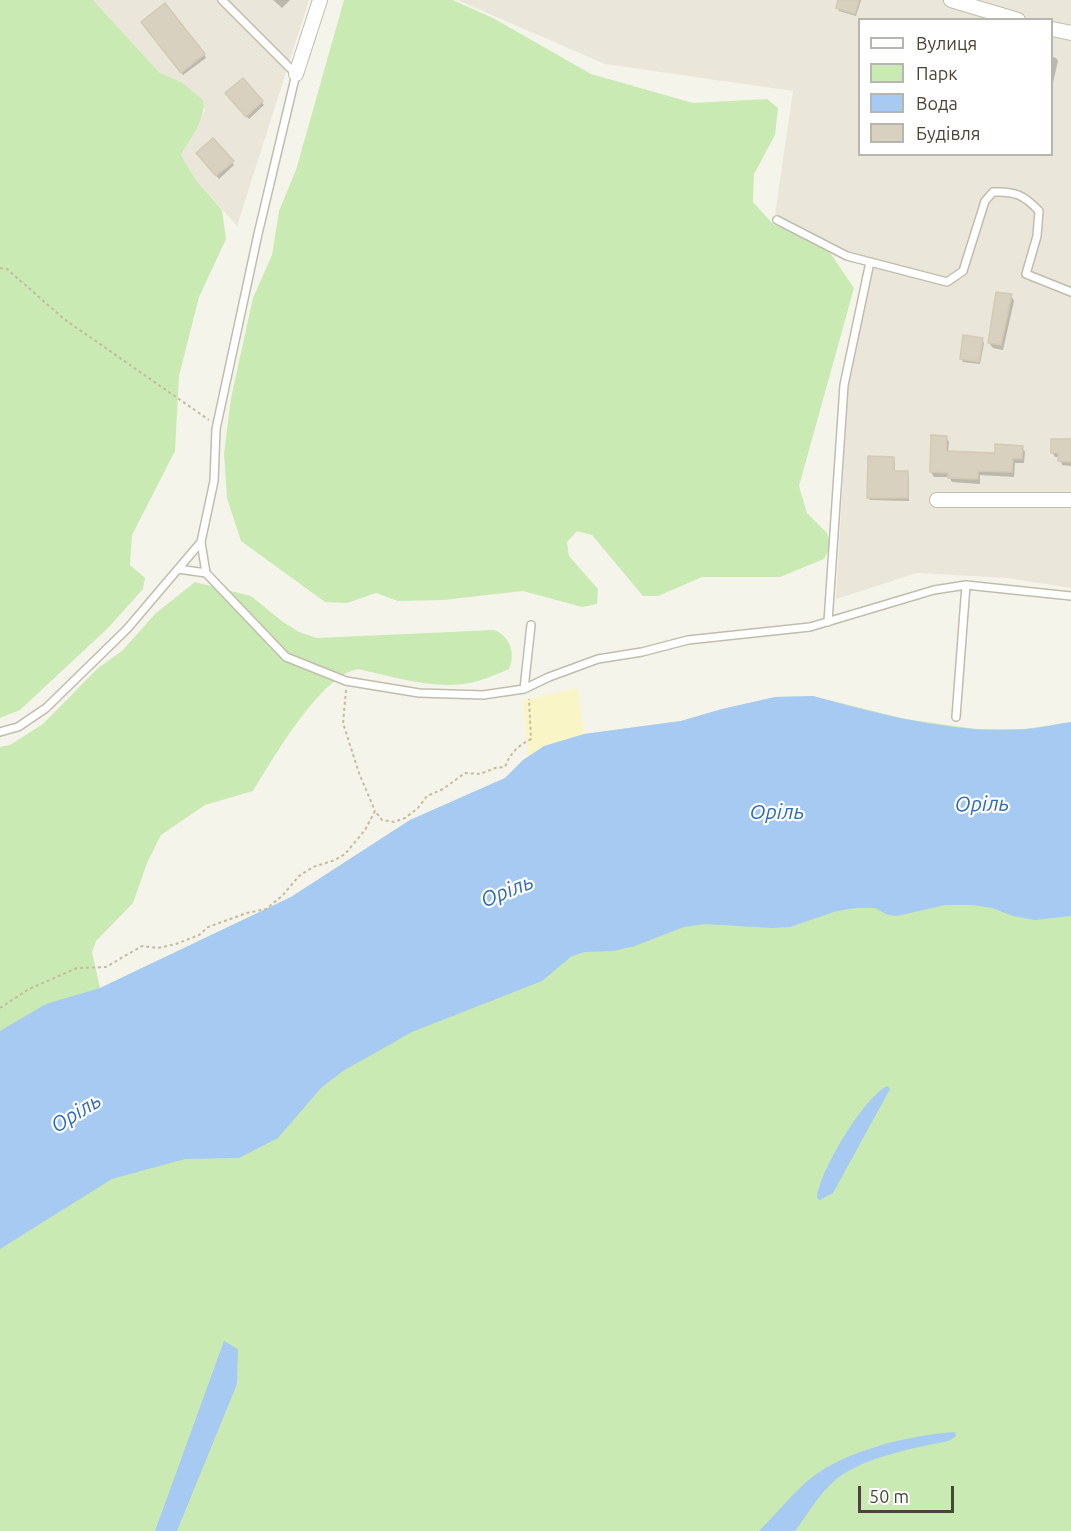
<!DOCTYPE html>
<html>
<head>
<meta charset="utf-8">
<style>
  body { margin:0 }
  #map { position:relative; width:1071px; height:1531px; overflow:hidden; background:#f5f4eb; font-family:Ubuntu,sans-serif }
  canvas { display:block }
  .legend { position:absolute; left:858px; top:18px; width:195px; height:138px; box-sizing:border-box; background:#fff; border:2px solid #b7b5af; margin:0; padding:8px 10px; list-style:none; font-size:18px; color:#4a4538 }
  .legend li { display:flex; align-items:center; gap:12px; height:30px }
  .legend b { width:30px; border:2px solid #b7b5af }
  .scale { position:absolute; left:858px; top:1486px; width:96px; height:27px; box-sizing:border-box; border:3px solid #4a4538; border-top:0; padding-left:8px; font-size:18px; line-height:21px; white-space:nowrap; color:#4a4538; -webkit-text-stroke:4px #fff; paint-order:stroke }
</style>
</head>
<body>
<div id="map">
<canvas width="1071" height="1531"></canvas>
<ul class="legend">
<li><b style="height:8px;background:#fff"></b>Вулиця</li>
<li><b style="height:16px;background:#caeab3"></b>Парк</li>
<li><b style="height:16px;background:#a7caf2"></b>Вода</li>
<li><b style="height:16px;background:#d8d1c0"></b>Будівля</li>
</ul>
<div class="scale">50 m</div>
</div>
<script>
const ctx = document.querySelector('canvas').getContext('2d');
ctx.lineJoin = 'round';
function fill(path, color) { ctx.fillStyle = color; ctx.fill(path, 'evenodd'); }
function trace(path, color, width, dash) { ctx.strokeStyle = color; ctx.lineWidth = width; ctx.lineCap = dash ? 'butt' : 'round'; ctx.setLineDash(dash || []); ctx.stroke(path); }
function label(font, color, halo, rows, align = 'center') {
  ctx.font = font + ' Ubuntu,sans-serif'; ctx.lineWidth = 4.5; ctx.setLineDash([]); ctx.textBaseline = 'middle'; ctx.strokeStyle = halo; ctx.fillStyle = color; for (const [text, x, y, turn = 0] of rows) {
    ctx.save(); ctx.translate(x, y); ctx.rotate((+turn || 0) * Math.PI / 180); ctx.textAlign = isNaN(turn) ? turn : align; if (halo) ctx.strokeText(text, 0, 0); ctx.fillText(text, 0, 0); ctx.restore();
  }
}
const residential = new Path2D(`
  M 93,0 L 309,0 L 237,226 L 196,180 L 181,155 L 205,110 L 181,82 L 160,73 Z
  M 457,0 L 1071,0 L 1071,588 L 1008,578 L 917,573 L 836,599 L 849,376 L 872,263 L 775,214 L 793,91 L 605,64 ZM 860,20 L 1052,20 L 1052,154 L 860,154 Z`);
const green = new Path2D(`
  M 0,0 L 93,0 L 160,73 L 181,82 L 203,100 C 206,120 190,138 181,155 L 196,180 L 222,210 L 226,239 L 199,297 L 179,376 L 175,451 L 132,535 L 130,565 L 145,578 L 143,589 L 108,628 L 20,710 L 0,718 Z
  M 344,0 L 453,0 L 493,18 L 591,74 L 693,103 L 767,99 L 778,108 L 775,135 L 754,174 L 753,202 L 774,225 L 824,244 L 854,288 L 799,486 L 807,513 L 827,533 L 831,546 L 824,559 L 780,577 L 702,577 L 658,596 L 643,596 L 592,535 L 577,531 L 567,542 L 569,556 L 598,589 L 597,604 L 582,607 L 523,591 L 443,600 L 398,601 L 376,593 L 347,603 L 325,602 L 241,541 L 227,498 L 224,453 L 231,398 L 253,298 L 272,255 L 279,211 L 296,170 Z
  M 195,582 L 251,596 L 283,622 L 299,632 L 317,638 L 494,630 C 510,636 516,653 509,669 C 499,673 488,678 478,681 C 439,692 396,677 358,669 C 320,676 273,759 253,791 L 205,805 L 161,835 L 147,863 L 133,903 L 96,941 L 92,952 L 100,988 L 291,897 L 410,820 L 505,778 L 523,760 L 544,746 L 584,734 L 681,721 L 722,709 L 776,697 L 813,696 L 905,719 L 976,729 L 1025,729 L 1071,722 L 1071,1531 L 0,1531 L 0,747 L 10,745 L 43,724 L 98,668 L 122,651 L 156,613 Z`);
const sand = new Path2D(`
  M 578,688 L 584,734 L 544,746 L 528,756 L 523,700 Z`);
const water = new Path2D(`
  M 813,696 C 878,714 958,735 1026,729 C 1041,728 1056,724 1071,722 L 1071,916 L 1035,920 L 1013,916 L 992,908 L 973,905 L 945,905 L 897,916 L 888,915 L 875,908 L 856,908 L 837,911 L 790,927 L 771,928 L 705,924 L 684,927 L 635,946 L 613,951 L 585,952 L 572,956 L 542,981 L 412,1032 L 343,1071 L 321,1088 L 278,1138 L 239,1158 L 185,1159 L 112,1179 L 0,1249 L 0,1031 L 46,1004 L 100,988 L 291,897 L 410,820 L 505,778 L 523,760 L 544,746 L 584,734 L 681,721 L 722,709 L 775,697 Z
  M 887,1086 L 890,1089 L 833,1193 L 820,1200 L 817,1198 C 819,1172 864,1097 887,1086 Z
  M 224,1341 L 238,1349 L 237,1384 L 177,1531 L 155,1531 Z
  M 955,1432 L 956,1436 L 949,1441 C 914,1448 858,1458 832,1483 C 818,1496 807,1515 795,1531 L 759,1531 C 774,1516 788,1499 804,1484 C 838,1452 908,1435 955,1432 Z`);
const shadow = new Path2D(`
  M 273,0 L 290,0 L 282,8 Z
  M 840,0 L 861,0 L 856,16 L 839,11 L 838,8 Z
  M 145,26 L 204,54 L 206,58 L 183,75 Z
  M 1052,57 L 1056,58 L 1058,61 L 1052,87 Z
  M 243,80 L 264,105 L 249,119 L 229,96 Z
  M 199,156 L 232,162 L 234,165 L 219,179 Z
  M 1011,295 L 1014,301 L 1003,350 L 993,348 L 989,343 Z
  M 982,340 L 984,343 L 980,364 L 963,362 L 961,358 Z
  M 946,437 L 949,442 L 948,452 L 996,454 L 1022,447 L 1025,452 L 1024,463 L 1015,463 L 1014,477 L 980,475 L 980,484 L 952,482 L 949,477 L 934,477 L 931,472 Z
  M 1071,441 L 1071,466 L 1062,465 L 1060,457 L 1055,457 L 1052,452 Z
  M 893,458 L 895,462 L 895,473 L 907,473 L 909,476 L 909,501 L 870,500 L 868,497 Z`);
const building = new Path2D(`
  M 838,0 L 859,0 L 855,14 L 836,8 Z
  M 165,3 L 205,54 L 181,73 L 141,22 Z
  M 243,78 L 263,101 L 246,117 L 225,93 Z
  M 213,138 L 234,161 L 216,176 L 196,153 Z
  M 996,292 L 1012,294 L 1001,345 L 988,343 Z
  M 963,335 L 983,338 L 979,362 L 960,359 Z
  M 931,435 L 947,436 L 946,451 L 995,453 L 995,444 L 1023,446 L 1022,459 L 1013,458 L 1012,472 L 978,471 L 978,479 L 948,478 L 948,473 L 930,472 Z
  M 1051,439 L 1071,439 L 1071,462 L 1058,461 L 1058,453 L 1051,453 Z
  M 868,456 L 894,457 L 894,471 L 908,471 L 908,498 L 867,498 Z`);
const path = new Path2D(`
  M 0,268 L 7,269 L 64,319 L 209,420
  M 346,690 L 343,723 L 359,773 L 375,811
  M 0,1008 L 29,989 L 77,968 L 106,967 L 142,946 L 158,948 L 176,944 L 199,935 L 208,927 L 247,913 L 266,909 L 282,896 L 299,876 L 313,867 L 335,860 L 345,854 L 365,830 L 375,811 L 382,820 L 394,822 L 405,818 L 418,808 L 427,796 L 443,789 L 465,773 L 480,774 L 495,768 L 505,767 C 510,753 518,746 531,739 L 529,699`);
const lane = new Path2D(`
  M 777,220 L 847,256 L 947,282 L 963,271 L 985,201 L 993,192 C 1015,191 1024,195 1039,211 L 1037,236 L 1026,274 L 1071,292
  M 201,542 L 206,573
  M 178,569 L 206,573 L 286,657 L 346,681 L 419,693 L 483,695 L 524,689 L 549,677 L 598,659 L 642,652 L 688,640 L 810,627 L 934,590 L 966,585 L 1071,596
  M 828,622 L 844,385 L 870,262
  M 524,689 L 531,625
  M 956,717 L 966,585
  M 0,732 L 18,727 L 46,708 L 127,629 L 201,542 L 214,481 L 216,429 L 258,234 L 296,74 L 222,0`);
const street = new Path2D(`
  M 951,0 L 1018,20
  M 1052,29 L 1071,33
  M 296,74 L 320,0
  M 937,500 L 1071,500`);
const waterNames = [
  ["Оріль",982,804,-1],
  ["Орiль",777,812],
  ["Оріль",507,891,-22],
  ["Оріль",76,1113,-32]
];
fill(residential, '#eae6d9');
fill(green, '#caeab3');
fill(sand, '#f9f5c7');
fill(water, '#a7caf2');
fill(shadow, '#0003');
fill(building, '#d8d1c0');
trace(building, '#d3cab3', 1.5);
trace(lane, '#c1bdad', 10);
trace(street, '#c1bdad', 16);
trace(path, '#c4bb9e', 2, [3, 3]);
trace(lane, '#fff', 7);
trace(street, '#fff', 14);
label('italic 21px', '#2e6cba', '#fff', waterNames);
</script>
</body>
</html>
